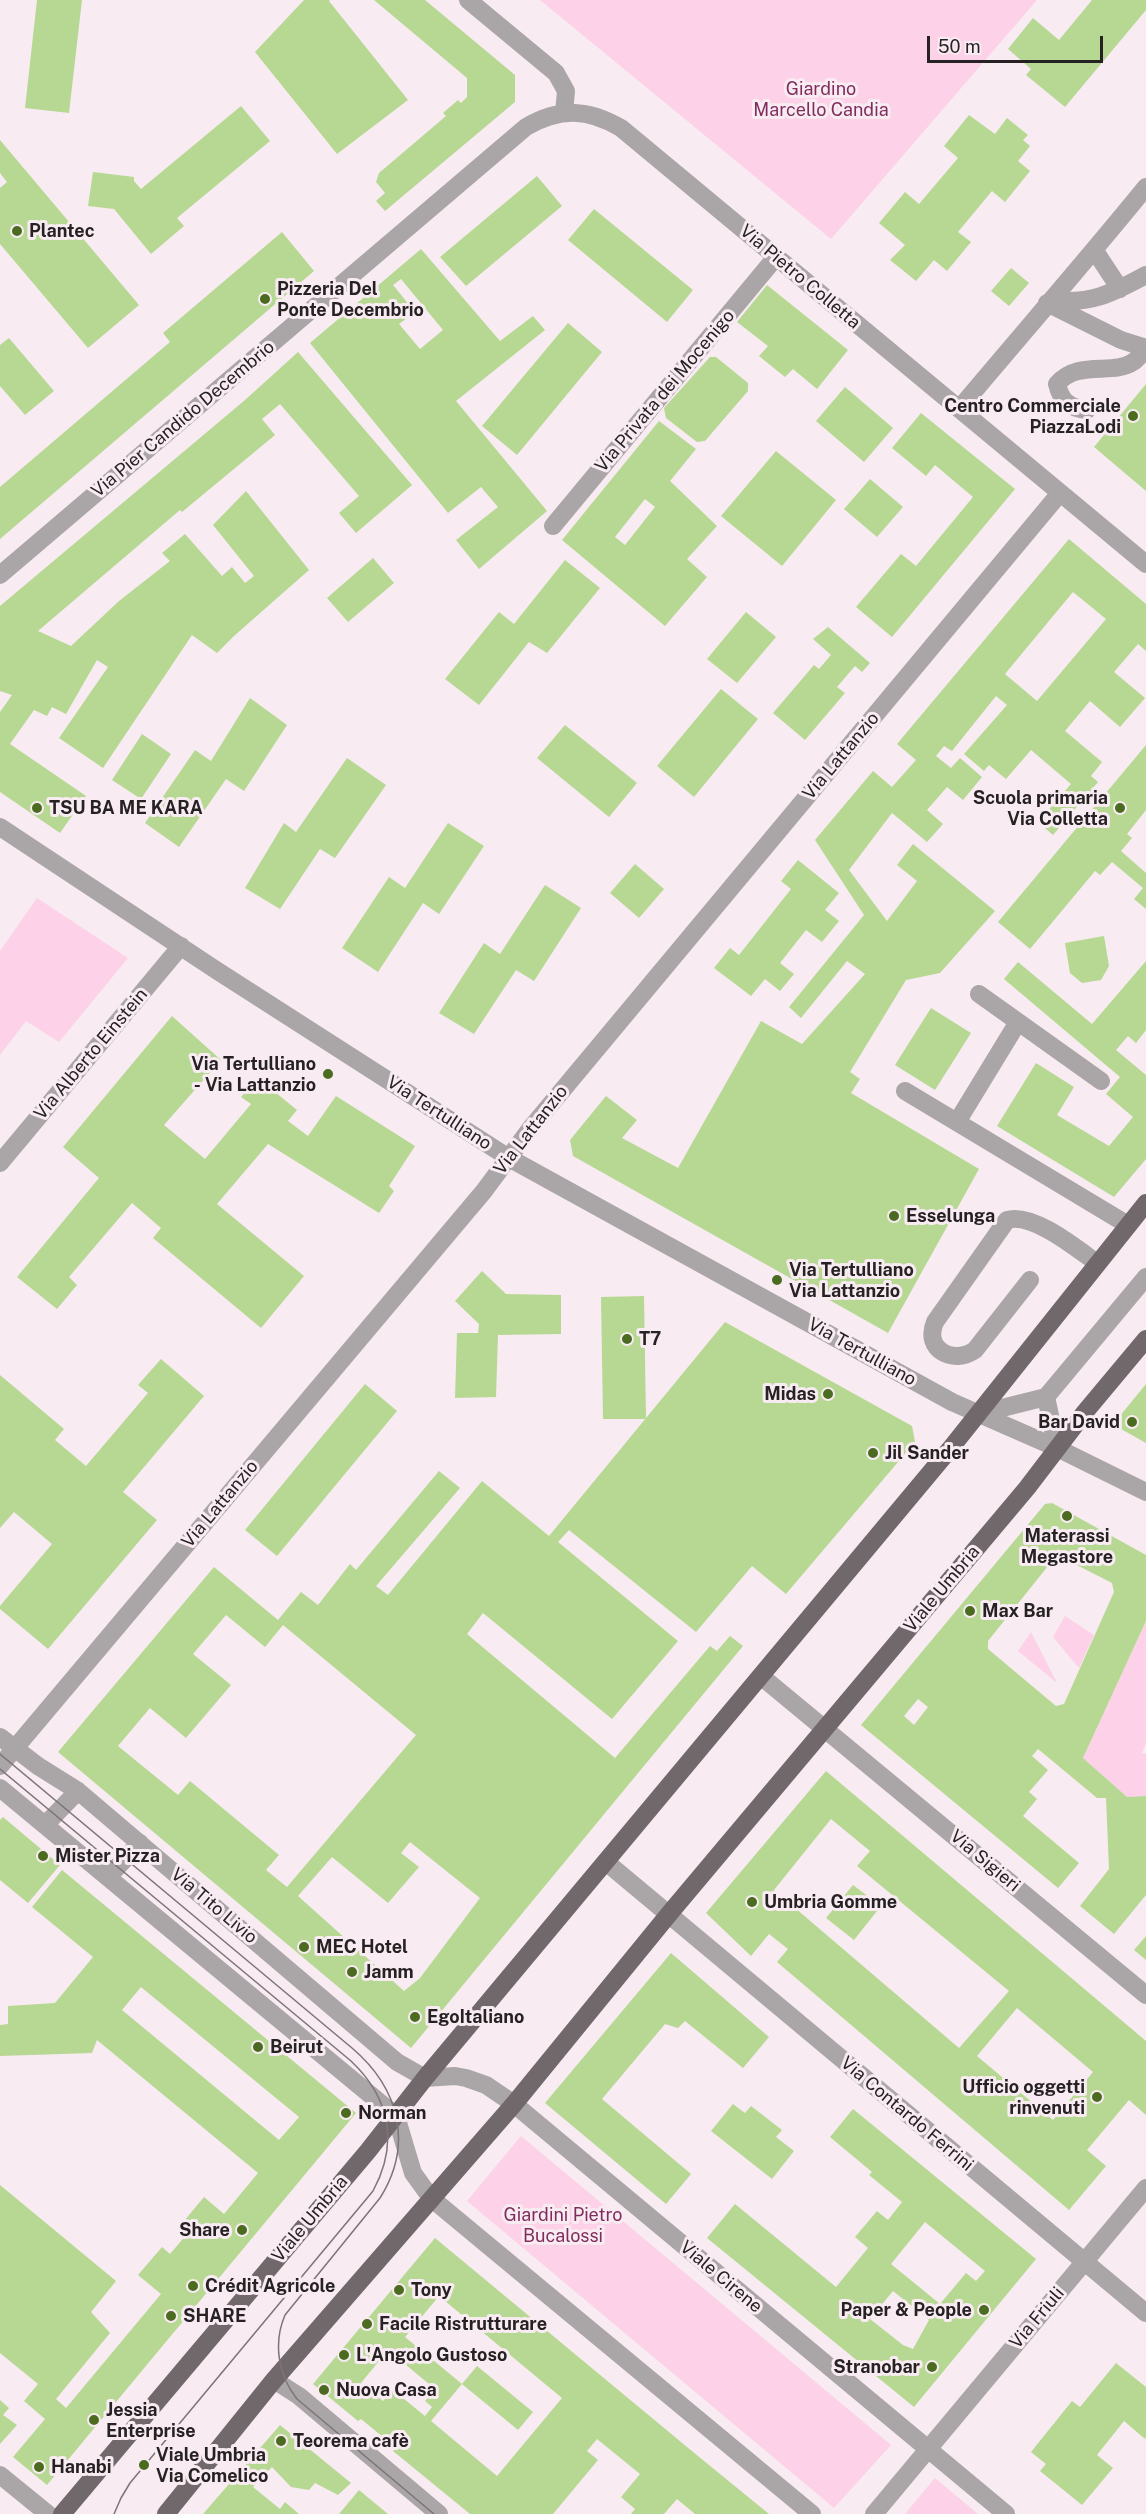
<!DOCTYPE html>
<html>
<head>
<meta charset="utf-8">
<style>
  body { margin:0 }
  #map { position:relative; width:1146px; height:2514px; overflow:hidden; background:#f8ebf1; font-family:"Public Sans",sans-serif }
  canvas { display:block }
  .scale { position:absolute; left:927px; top:36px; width:176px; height:27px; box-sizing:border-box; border:3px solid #262224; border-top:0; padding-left:8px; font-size:18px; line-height:21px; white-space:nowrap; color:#262224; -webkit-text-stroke:4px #f8ebf1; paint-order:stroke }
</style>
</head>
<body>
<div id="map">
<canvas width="1146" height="2514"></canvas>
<div class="scale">50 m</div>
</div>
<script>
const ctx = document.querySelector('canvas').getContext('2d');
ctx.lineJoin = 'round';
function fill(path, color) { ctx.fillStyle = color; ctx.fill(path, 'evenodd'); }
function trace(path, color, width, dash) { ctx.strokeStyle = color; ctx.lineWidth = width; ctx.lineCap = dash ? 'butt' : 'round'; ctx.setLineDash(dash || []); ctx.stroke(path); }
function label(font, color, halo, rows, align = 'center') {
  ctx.font = font + ' "Public Sans",sans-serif'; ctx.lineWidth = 6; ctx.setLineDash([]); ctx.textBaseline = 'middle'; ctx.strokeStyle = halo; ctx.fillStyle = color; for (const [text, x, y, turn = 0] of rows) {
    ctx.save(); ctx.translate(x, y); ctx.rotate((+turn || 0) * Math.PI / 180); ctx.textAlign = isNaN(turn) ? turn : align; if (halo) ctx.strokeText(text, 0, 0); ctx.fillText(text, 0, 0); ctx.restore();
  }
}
const green = new Path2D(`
  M 540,0 L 1037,0 L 831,239 Z
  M 37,898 L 128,958 L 59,1042 L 26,1021 L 0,1055 L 0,951 Z
  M 1065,1616 L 1094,1635 L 1079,1668 L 1053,1637 Z
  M 1146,1621 L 1146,1743 L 1142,1753 L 1146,1754 L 1146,1796 L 1127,1797 L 1083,1758 Z
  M 1031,1632 L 1057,1683 L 1018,1651 Z
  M 521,2136 L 891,2445 L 834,2508 L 467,2201 Z
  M 935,2478 L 978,2514 L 905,2514 Z`);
const building = new Path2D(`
  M 37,0 L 82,0 L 69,113 L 25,108 Z
  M 304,0 L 330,0 L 329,1 L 408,100 L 337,154 L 255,52 Z
  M 374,0 L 425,0 L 515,75 L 515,102 L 385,211 L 376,201 L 385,193 L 376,182 L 379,173 L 446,116 L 443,113 L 458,100 L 461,103 L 467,97 L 467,78 Z
  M 1092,0 L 1146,0 L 1146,10 L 1065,107 L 1026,75 L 1031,69 L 1008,49 L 1033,18 L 1059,40 Z
  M 241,106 L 270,141 L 177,218 L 184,226 L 151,254 L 114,209 L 88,206 L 93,172 L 134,177 L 134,181 L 141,189 Z
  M 969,115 L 995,134 L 1007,118 L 1028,135 L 1023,140 L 1030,146 L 1018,161 L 1030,171 L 1005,202 L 992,191 L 958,232 L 971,242 L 947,271 L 934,260 L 916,281 L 890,260 L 905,245 L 879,223 L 905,192 L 919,204 L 958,158 L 944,146 Z
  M 0,140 L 139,305 L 88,348 L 0,244 L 0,188 L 7,182 L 0,173 Z
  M 537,176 L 562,206 L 466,286 L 440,257 Z
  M 594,209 L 693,290 L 667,322 L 568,240 Z
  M 282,232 L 314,271 L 0,539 L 0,487 L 170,342 L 163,333 Z
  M 421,249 L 500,341 L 533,316 L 545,330 L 456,401 L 547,511 L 479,569 L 456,540 L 498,507 L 481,487 L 448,513 L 310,343 ZM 401,279 L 443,330 L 420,349 L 399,324 L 415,312 L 393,285 Z
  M 1011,268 L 1029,283 L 1009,306 L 991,291 Z
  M 767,285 L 848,350 L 817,389 L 793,369 L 785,377 L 759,356 L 768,346 L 737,322 Z
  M 568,323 L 602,352 L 517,455 L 482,426 Z
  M 9,338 L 54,391 L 25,415 L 0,386 L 0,345 Z
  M 298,352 L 412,485 L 356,533 L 339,513 L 359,496 L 280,404 L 262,419 L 275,435 L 182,512 L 180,510 L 38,631 L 71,646 L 119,601 L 170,561 L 162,553 L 185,534 L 222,576 L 232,567 L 245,583 L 254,576 L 213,525 L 246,491 L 309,570 L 234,636 L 217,653 L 192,635 L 103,768 L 59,738 L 108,667 L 97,660 L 66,714 L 52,707 L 47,716 L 34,710 L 10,744 L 86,796 L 60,833 L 0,792 L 0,712 L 12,695 L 0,691 L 0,606 L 245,400 Z
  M 710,357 L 716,357 L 748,383 L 748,391 L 705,441 L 697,442 L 666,418 L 664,408 Z
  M 1146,384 L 1146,491 L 1094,447 Z
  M 845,387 L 893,428 L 864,462 L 816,421 Z
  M 921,413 L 1015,489 L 892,637 L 856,607 L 901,554 L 916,566 L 973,497 L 935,465 L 926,476 L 892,448 Z
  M 659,421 L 696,449 L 670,481 L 717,526 L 687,559 L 707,577 L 665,626 L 562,540 ZM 645,499 L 655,507 L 625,545 L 615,537 Z
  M 776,451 L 836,500 L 782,566 L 721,516 Z
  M 870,479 L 903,507 L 877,537 L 844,509 Z
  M 1069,539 L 1146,604 L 1146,651 L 1138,644 L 1114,672 L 1145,698 L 1120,727 L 1090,701 L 1065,731 L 1102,762 L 1091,776 L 1098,782 L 1053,835 L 1038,822 L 1071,784 L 1031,750 L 1006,779 L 989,765 L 984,771 L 964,754 L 1007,705 L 996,696 L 952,751 L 944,746 L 936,756 L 951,768 L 960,758 L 982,777 L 963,800 L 947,787 L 927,810 L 943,824 L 927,842 L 892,813 L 849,870 L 887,921 L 917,881 L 897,865 L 913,844 L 995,911 L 940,973 L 906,980 L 850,1072 L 860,1079 L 851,1093 L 979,1169 L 888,1333 L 573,1156 L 570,1140 L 606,1096 L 637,1120 L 622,1138 L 678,1168 L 761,1021 L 802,1044 L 865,974 L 847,961 L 801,1018 L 789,1007 L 864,915 L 815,840 L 873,771 L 892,787 L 916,760 L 897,744 ZM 1073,592 L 1106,619 L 1037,701 L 1005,674 Z
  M 373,558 L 394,583 L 348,622 L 327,598 Z
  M 565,560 L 600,588 L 547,653 L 529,642 L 479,705 L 445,679 L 499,612 L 514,624 Z
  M 746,612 L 776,637 L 737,683 L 707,659 Z
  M 828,627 L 870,663 L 862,672 L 855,666 L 837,687 L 845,693 L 805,740 L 773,713 L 814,665 L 819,669 L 831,655 L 813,639 Z
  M 721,689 L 758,719 L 694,797 L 657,766 Z
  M 250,698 L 287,725 L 244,791 L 226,779 L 179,847 L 145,823 L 195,750 L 211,761 Z
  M 565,725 L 637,783 L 609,817 L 537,758 Z
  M 142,734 L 171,754 L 141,799 L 112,780 Z
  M 1146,745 L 1146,810 L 1127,834 L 1132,838 L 1121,851 L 1146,873 L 1146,909 L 1134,899 L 1143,888 L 1112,862 L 1100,875 L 1095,871 L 1030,949 L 998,922 Z
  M 347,758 L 386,785 L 335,858 L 320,849 L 280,909 L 245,888 L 284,823 L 296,832 Z
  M 448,823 L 484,846 L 439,914 L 423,903 L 378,972 L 342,948 L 389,877 L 405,888 Z
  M 798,860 L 839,893 L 825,910 L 839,921 L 822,942 L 806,930 L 780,963 L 794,974 L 780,991 L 765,979 L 751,996 L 714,968 L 730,948 L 739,955 L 791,889 L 781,881 Z
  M 635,864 L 664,889 L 639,918 L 610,893 Z
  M 545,885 L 581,908 L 534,981 L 516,970 L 474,1034 L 439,1013 L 484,943 L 500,954 Z
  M 1104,936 L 1109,966 L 1101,980 L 1082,983 L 1070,973 L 1065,943 Z
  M 1146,961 L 1146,1030 L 1136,1043 L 1128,1036 L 1116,1050 L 1146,1075 L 1146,1159 L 1114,1197 L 997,1126 L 1036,1063 L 1074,1087 L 1057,1115 L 1109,1146 L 1133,1117 L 1106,1094 L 1120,1077 L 1004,979 L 1018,962 L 1092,1024 Z
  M 931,1008 L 971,1033 L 935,1090 L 895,1065 Z
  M 172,1016 L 221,1060 L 164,1125 L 205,1159 L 251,1104 L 241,1097 L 258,1078 L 297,1110 L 288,1121 L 308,1136 L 336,1096 L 415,1146 L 389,1186 L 394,1191 L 379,1213 L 268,1144 L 217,1204 L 304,1276 L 261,1328 L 153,1238 L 161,1228 L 132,1203 L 69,1277 L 77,1285 L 57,1309 L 17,1277 L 99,1178 L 63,1147 Z
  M 482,1271 L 506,1294 L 561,1295 L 561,1334 L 498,1335 L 496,1397 L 455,1398 L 457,1333 L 478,1333 L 479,1324 L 455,1301 Z
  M 644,1296 L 646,1419 L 603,1419 L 601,1297 Z
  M 725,1322 L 912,1426 L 915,1442 L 786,1594 L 752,1566 L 696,1632 L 569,1530 L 558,1542 L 678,1641 L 612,1719 L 483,1613 L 467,1634 L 615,1758 L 710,1646 L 717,1651 L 730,1636 L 743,1646 L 411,2048 L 58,1752 L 214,1567 L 278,1620 L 301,1592 L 318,1605 L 350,1564 L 356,1570 L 439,1471 L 460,1488 L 376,1586 L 388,1595 L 482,1481 L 549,1536 ZM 226,1615 L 265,1647 L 283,1625 L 416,1735 L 287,1887 L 266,1870 L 279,1855 L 190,1781 L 178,1795 L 118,1746 L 150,1708 L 186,1738 L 231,1685 L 193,1654 ZM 410,1842 L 480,1898 L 420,1978 L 404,1991 L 298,1896 L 332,1857 L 388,1903 L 419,1867 L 401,1853 Z
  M 161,1359 L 204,1396 L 123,1492 L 157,1520 L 48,1649 L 0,1609 L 0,1606 L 52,1544 L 14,1512 L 0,1528 L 0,1375 L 64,1429 L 55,1440 L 86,1466 L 148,1393 L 138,1385 Z
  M 365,1384 L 397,1411 L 277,1556 L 245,1530 Z
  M 1146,1384 L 1146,1443 L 1121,1429 L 1119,1417 Z
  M 1052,1503 L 1146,1555 L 1146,1621 L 1083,1758 L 1127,1797 L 1146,1796 L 1146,1895 L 1114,1934 L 1080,1906 L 1109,1869 L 1106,1798 L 1097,1798 L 1038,1749 L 1032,1756 L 1048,1770 L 1029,1792 L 1037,1799 L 1023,1816 L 1079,1863 L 1058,1888 L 861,1725 L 1045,1504 ZM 1065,1559 L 1112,1583 L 1114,1592 L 1064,1704 L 1056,1706 L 988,1649 L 988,1641 L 1052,1561 L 1056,1564 L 1064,1563 ZM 918,1699 L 928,1707 L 914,1725 L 904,1716 Z
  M 826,1771 L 1146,2041 L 1146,2115 L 1129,2100 L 1087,2150 L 1106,2166 L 1069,2210 L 777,1962 L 788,1949 L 769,1934 L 751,1956 L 706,1913 ZM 831,1819 L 870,1851 L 857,1866 L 1009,1991 L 959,2048 L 774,1890 ZM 1017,2008 L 1093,2072 L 1053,2120 L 977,2056 Z
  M 3,1817 L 60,1865 L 28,1903 L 0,1880 L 0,1820 Z
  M 62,1870 L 356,2113 L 47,2485 L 13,2457 L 45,2419 L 24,2401 L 38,2384 L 0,2353 L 0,2185 L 116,2281 L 91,2312 L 110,2333 L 56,2399 L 66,2408 L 161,2294 L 138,2275 L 162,2247 L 170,2254 L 187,2234 L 179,2227 L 204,2197 L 224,2214 L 258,2173 L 97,2040 L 92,2053 L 0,2056 L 0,2025 L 8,2024 L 8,2006 L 55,2003 L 93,1957 L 32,1907 ZM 141,1987 L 299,2117 L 279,2140 L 122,2010 Z
  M 853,1885 L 881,1906 L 854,1940 L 826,1918 Z
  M 1146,1936 L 1146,1960 L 1134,1950 Z
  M 671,1953 L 769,2037 L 743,2068 L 685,2021 L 678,2028 L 665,2024 L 602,2099 L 691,2174 L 666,2204 L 545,2103 Z
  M 733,2104 L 745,2113 L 751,2106 L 782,2130 L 776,2137 L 794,2151 L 772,2179 L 711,2131 Z
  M 853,2109 L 1036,2259 L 914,2407 L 707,2238 L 735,2204 L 836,2287 L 868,2248 L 855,2237 L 877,2211 L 888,2220 L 902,2202 L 869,2175 L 872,2172 L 830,2137 ZM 925,2222 L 985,2271 L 976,2281 L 966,2273 L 940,2304 L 891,2264 ZM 893,2291 L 929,2320 L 913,2349 L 903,2345 L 870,2319 Z
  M 435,2238 L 687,2447 L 769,2514 L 695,2514 L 677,2499 L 664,2514 L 631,2514 L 635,2509 L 621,2497 L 640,2474 L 597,2439 L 587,2451 L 598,2460 L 553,2514 L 470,2514 L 393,2451 L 396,2447 L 378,2433 L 361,2419 L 358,2421 L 313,2384 ZM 439,2296 L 562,2398 L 497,2476 L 431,2421 L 462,2384 L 405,2337 ZM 388,2350 L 435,2389 L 425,2401 L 432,2407 L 425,2416 L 393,2390 L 383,2401 L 361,2383 Z
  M 1116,2363 L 1146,2387 L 1146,2437 L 1145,2439 L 1124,2421 L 1097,2455 L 1113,2468 L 1082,2505 L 1040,2471 L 1046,2464 L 1031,2452 L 1072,2401 L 1080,2407 Z
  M 477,2366 L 533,2412 L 518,2430 L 462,2384 Z
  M 0,2400 L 9,2408 L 3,2415 L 17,2425 L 0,2444 Z
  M 280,2425 L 351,2483 L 338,2495 L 315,2483 L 309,2490 L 291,2487 L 272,2467 L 253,2487 L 280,2509 L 285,2502 L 299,2514 L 203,2514 Z
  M 359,2490 L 388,2514 L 339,2514 Z`);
const minor = new Path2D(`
  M 468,0 L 556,73 L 566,91 L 564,113
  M 1095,251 L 1120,289
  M 1051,300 C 1090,305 1113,293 1146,275
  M 1047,303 L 1121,340 L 1146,348
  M 959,409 C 1021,335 1085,262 1146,187
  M 1087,410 C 1069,408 1061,401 1057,384 C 1078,359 1113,376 1133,362 C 1138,359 1142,353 1146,348
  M 553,526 L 776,257
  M 0,575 L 526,127 C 561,107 588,109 621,128 L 1146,564
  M 0,827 L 216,970 L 509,1158 L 952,1402 L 1057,1448 L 1146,1492
  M 979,994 L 1101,1081
  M 905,1091 L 1128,1225
  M 957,1122 L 1018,1022
  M 0,1163 L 181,946
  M 1030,1280 L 975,1350 C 954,1365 923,1350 935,1322 L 1007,1220 C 1032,1212 1076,1248 1097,1263
  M 1046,1397 L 1057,1448
  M 978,1414 L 1046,1397 L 1146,1277
  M 762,1677 L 1146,1995
  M 0,1737 L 38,1766 L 78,1791 L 397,2062 L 425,2078 L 455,2076 L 466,2078 L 486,2085 L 514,2104 L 1006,2514
  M 0,1766 L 484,1191 L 530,1129 L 1060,493
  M 0,1788 L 396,2116 L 413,2173 L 431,2198 L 812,2514
  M 45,1825 L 78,1791
  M 606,1862 L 1146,2313
  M 108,1877 L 140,1843
  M 274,2380 L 299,2396 L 439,2514
  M 0,2475 L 48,2514
  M 874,2514 L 1146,2188`);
const major = new Path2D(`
  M 62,2514 L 368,2151 L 425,2078 L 950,1449 L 1146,1203
  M 166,2514 L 274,2380 L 514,2104 L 669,1914 L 1027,1488 L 1085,1412 L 1146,1339`);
const tram = new Path2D(`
  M 0,1754 L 352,2048 C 399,2088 414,2144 380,2198 L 285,2315 C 273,2343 278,2375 297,2399 L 434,2514
  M 0,1769 L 351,2061 C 390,2098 399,2143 373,2191 L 130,2483 L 121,2498 L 114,2514`);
const markers = [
  [17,231,6,"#4b6b20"],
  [265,299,6,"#4b6b20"],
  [1133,416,6,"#4b6b20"],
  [37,808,6,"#4b6b20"],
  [1120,808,6,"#4b6b20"],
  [328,1074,6,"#4b6b20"],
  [894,1216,6,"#4b6b20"],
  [777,1280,6,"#4b6b20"],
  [627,1339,6,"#4b6b20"],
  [828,1394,6,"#4b6b20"],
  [1132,1422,6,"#4b6b20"],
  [873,1453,6,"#4b6b20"],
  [1067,1516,6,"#4b6b20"],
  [970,1611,6,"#4b6b20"],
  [43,1856,6,"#4b6b20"],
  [752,1902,6,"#4b6b20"],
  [304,1947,6,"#4b6b20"],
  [352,1972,6,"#4b6b20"],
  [415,2017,6,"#4b6b20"],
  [258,2047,6,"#4b6b20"],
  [1097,2097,6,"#4b6b20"],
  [346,2113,6,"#4b6b20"],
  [242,2230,6,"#4b6b20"],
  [193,2286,6,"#4b6b20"],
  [399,2290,6,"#4b6b20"],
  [984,2310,6,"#4b6b20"],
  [171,2316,6,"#4b6b20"],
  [367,2324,6,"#4b6b20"],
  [344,2355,6,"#4b6b20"],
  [932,2367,6,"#4b6b20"],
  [324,2390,6,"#4b6b20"],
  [94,2420,6,"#4b6b20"],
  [281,2441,6,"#4b6b20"],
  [144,2465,6,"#4b6b20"],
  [39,2467,6,"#4b6b20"]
];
const parkNames = [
  ["Giardino",821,89],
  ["Marcello Candia",821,110],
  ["Giardini Pietro",563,2215],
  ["Bucalossi",563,2236]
];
const poiNames = [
  ["Plantec",29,231],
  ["Pizzeria Del",277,289],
  ["Ponte Decembrio",277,310],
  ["Centro Commerciale",1121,406,"right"],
  ["PiazzaLodi",1121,427,"right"],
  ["Scuola primaria",1108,798,"right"],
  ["Via Colletta",1108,819,"right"],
  ["TSU BA ME KARA",49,808],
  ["Via Tertulliano",316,1064,"right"],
  ["- Via Lattanzio",316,1085,"right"],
  ["Esselunga",906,1216],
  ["Via Tertulliano",789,1270],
  ["Via Lattanzio",789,1291],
  ["T7",639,1339],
  ["Midas",816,1394,"right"],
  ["Bar David",1120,1422,"right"],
  ["Jil Sander",885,1453],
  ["Materassi",1067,1536,"center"],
  ["Megastore",1067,1557,"center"],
  ["Max Bar",982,1611],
  ["Mister Pizza",55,1856],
  ["Umbria Gomme",764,1902],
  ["MEC Hotel",316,1947],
  ["Jamm",364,1972],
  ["EgoItaliano",427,2017],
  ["Beirut",270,2047],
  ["Ufficio oggetti",1085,2087,"right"],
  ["rinvenuti",1085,2108,"right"],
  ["Norman",358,2113],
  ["Share",230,2230,"right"],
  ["Crédit Agricole",205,2286],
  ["Tony",411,2290],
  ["Paper & People",972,2310,"right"],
  ["SHARE",183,2316],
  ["Facile Ristrutturare",379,2324],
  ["L'Angolo Gustoso",356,2355],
  ["Stranobar",920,2367,"right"],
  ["Nuova Casa",336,2390],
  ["Jessia",106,2410],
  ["Enterprise",106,2431],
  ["Teorema cafè",293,2441],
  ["Viale Umbria",156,2455],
  ["Via Comelico",156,2476],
  ["Hanabi",51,2467]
];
const streetNames = [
  ["Via Pietro Colletta",800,277,40],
  ["Via Privata dei Mocenigo",665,391,-50],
  ["Via Pier Candido Decembrio",183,419,-40],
  ["Via Lattanzio",841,756,-50],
  ["Via Alberto Einstein",91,1054,-50],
  ["Via Tertulliano",439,1113,33],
  ["Via Lattanzio",531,1130,-52],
  ["Via Tertulliano",862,1352,29],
  ["Via Lattanzio",220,1504,-50],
  ["Viale Umbria",942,1589,-50],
  ["Via Sigieri",985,1861,40],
  ["Via Tito Livio",214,1906,40],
  ["Via Contardo Ferrini",907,2114,40],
  ["Viale Umbria",310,2219,-50],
  ["Viale Cirene",721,2277,40],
  ["Via Friuli",1037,2318,-50]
];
fill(green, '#fdd1e7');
fill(building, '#b7d893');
trace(minor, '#aaa5a7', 18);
trace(major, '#71686c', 18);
trace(tram, '#7c7478', 1.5);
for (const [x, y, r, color] of markers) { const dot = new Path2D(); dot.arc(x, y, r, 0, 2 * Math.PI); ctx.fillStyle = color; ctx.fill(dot); trace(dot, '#f8ebf1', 2); }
label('18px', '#802d5e', '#f8ebf1', parkNames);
label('bold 18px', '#262224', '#f8ebf1', poiNames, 'left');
label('18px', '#262224', '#f8ebf1', streetNames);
</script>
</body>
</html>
